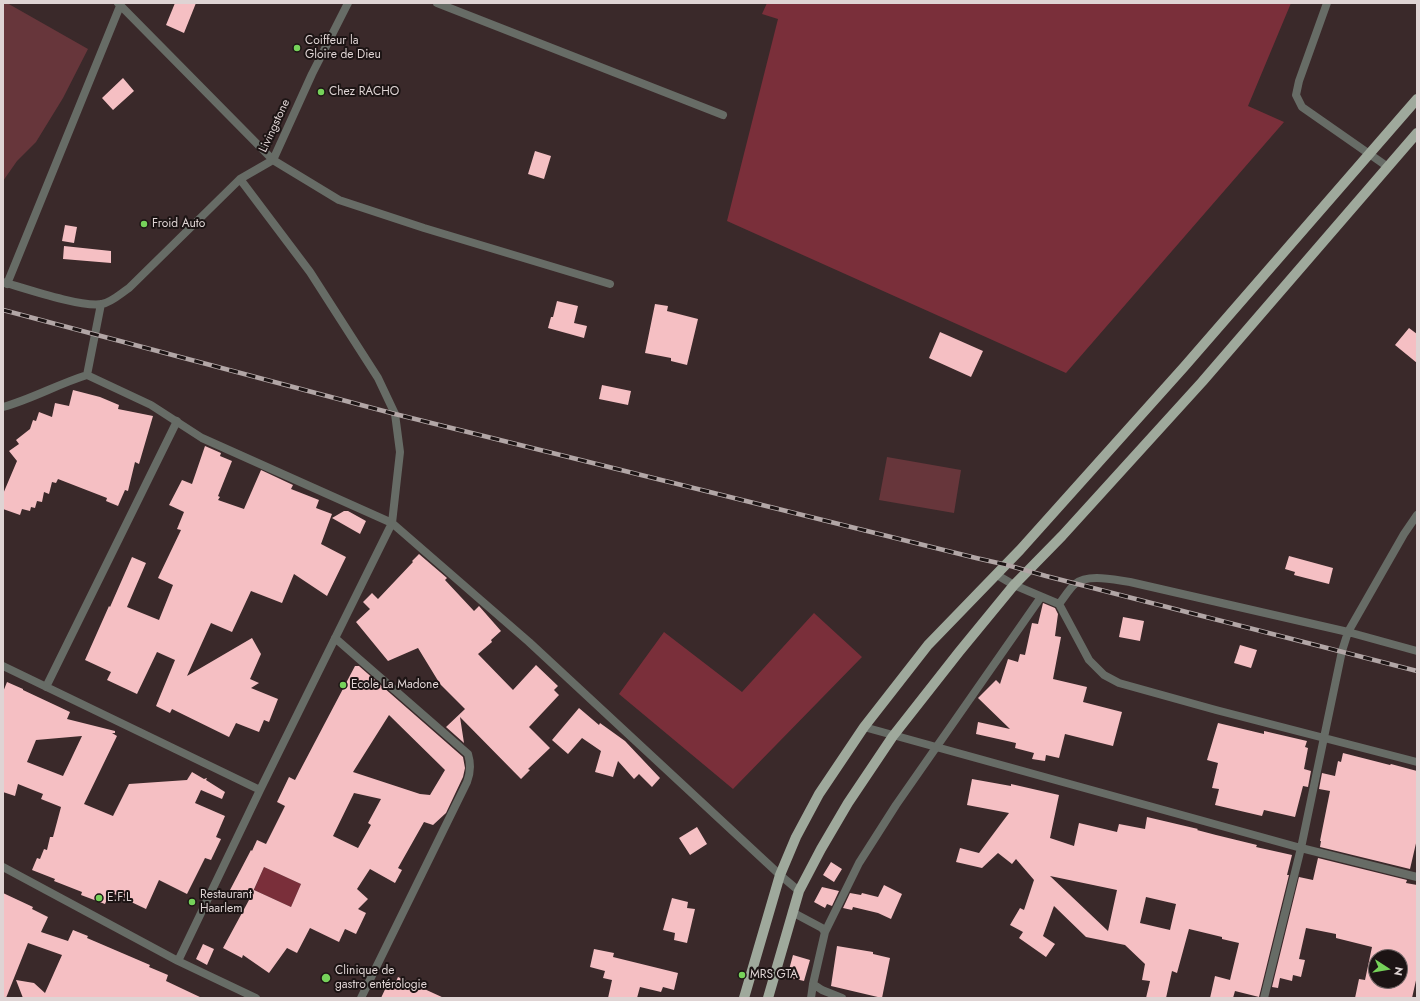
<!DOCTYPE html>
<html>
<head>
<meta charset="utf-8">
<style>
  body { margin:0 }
  #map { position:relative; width:1420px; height:1001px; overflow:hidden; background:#3a292a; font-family:Jost,sans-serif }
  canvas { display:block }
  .frame { position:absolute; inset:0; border:4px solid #dfd4d4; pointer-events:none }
  .north { position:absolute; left:1368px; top:949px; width:40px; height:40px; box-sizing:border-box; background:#1c1414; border:1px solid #6a6161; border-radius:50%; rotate:102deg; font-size:11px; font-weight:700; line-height:16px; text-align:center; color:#dfd4d4 }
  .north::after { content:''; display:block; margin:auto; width:14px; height:18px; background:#76d25a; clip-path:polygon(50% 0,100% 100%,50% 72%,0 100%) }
</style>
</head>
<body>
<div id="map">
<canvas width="1420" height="1001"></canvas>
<div class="frame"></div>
<div class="north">N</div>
</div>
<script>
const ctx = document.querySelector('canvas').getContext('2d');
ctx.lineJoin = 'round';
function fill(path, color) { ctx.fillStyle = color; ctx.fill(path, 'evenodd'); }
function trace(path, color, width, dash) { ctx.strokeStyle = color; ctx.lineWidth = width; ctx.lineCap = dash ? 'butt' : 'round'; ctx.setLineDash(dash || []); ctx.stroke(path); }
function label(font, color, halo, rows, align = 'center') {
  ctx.font = font + ' Jost,sans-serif'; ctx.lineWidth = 4; ctx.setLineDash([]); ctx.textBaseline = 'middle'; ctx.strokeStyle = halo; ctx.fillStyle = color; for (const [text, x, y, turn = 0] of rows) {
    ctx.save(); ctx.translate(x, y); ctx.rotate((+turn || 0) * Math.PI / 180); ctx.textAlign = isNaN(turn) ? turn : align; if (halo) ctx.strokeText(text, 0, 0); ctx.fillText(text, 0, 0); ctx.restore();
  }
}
const green = new Path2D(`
  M 3,3 L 7,3 L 88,49 L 63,98 L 36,142 L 17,161 L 3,181 Z
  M 887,457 L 961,470 L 954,513 L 879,500 Z`);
const water = new Path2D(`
  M 767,3 L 1291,3 L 1248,106 L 1284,122 L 1066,373 L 727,221 L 778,19 L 762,14 Z
  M 814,613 L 862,657 L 733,789 L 619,694 L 664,632 L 742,692 Z
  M 264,867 L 301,884 L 291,907 L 254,890 Z`);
const building = new Path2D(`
  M 175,3 L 196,3 L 184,33 L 166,25 Z
  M 123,78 L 134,91 L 113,110 L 102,98 Z
  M 535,151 L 551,156 L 544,179 L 528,174 Z
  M 65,225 L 77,227 L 74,243 L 62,241 Z
  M 64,246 L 111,251 L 111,263 L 63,259 Z
  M 557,301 L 578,306 L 574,323 L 587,326 L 584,338 L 548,328 L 551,317 L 553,317 Z
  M 655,304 L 668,306 L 667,311 L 698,319 L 687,365 L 671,361 L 671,358 L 645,353 Z
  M 1409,328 L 1417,334 L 1417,363 L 1395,345 Z
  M 940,332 L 983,351 L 971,377 L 929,358 Z
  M 602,385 L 631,391 L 628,405 L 599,399 Z
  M 73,390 L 100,397 L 119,405 L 118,409 L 153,416 L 139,464 L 135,462 L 128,491 L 125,490 L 118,506 L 106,501 L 107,498 L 58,479 L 56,483 L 52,482 L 49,494 L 44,492 L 42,502 L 37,501 L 35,508 L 31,507 L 30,511 L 22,509 L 20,515 L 3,509 L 3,494 L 17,461 L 9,451 L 19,444 L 16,440 L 30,429 L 33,420 L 36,421 L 39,412 L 52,417 L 55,403 L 69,406 Z
  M 205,446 L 221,453 L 220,456 L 232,461 L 218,496 L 220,497 L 218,500 L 244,509 L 261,470 L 293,485 L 291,489 L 319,500 L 316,508 L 332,514 L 321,544 L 346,557 L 327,596 L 294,574 L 282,603 L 251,591 L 232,632 L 211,623 L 187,676 L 252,638 L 261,654 L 250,679 L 259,683 L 251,688 L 278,699 L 269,722 L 264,720 L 259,732 L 236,723 L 229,737 L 172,709 L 170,713 L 156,706 L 175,660 L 157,652 L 137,694 L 107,680 L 111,672 L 85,660 L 109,606 L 110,607 L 132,557 L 146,563 L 127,607 L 159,620 L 173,585 L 158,578 L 181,530 L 177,529 L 184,512 L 169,505 L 182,480 L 192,484 Z
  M 344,511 L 348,511 L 366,521 L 360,534 L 332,518 Z
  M 419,554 L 447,578 L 445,580 L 474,611 L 479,606 L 501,631 L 491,640 L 492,642 L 478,654 L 513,690 L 536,665 L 558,686 L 554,690 L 559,695 L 529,727 L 550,748 L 528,769 L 530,770 L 521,779 L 460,717 L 464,743 L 446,727 L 465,709 L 440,684 L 418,648 L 388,661 L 356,622 L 370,609 L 363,602 L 372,593 L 378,599 L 413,562 L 412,561 Z
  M 1289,556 L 1333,568 L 1329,584 L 1294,575 L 1295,572 L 1285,569 Z
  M 1043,603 L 1055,608 L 1058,614 L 1055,636 L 1061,637 L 1053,679 L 1087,687 L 1083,702 L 1122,712 L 1113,746 L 1065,734 L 1059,758 L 1046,755 L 1045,761 L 1032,759 L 1034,753 L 1015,748 L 1016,743 L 976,734 L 978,722 L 1010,729 L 978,698 L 996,680 L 1000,684 L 1008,659 L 1018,662 L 1020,654 L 1025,655 L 1032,623 L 1038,624 Z
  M 1123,617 L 1144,621 L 1140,641 L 1119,637 Z
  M 1240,645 L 1257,650 L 1251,668 L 1234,663 Z
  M 355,666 L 359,666 L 463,757 L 465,768 L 463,777 L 446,813 L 433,825 L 424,822 L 398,868 L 402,870 L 395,883 L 370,869 L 357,889 L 368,899 L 358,909 L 366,913 L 356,934 L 345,929 L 339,942 L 310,928 L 297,953 L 287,948 L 269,973 L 243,955 L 242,958 L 223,948 L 249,900 L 230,890 L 251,850 L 252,851 L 257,840 L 266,844 L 285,806 L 277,802 L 289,777 L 295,780 ZM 389,715 L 445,770 L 430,795 L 420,794 L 353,772 ZM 354,793 L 381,799 L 368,823 L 371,825 L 358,848 L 333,836 ZM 264,867 L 301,884 L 291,907 L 254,890 L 251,896 Z
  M 7,682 L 23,689 L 23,690 L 70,712 L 67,719 L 115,731 L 115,733 L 112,733 L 117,736 L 84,804 L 113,816 L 129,784 L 187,780 L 192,772 L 204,779 L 207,778 L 206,780 L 225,792 L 222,799 L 201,790 L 195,803 L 225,816 L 216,837 L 221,839 L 211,860 L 205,858 L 187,894 L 159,880 L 146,909 L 110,892 L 105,904 L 81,895 L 82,892 L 54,881 L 55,879 L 32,870 L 37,858 L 40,859 L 44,849 L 47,850 L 50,837 L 53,837 L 61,807 L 41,799 L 43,794 L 18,784 L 15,796 L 3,792 L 3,692 ZM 82,736 L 63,776 L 27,762 L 36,740 Z
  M 579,708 L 599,725 L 600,723 L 625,741 L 660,778 L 652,787 L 639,774 L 634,779 L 618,761 L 613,777 L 595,772 L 601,751 L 582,738 L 568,754 L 552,740 Z
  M 1218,723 L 1264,734 L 1264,731 L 1307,741 L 1305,747 L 1308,748 L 1304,769 L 1311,771 L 1308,787 L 1303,786 L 1295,817 L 1264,810 L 1262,816 L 1215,805 L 1219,789 L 1212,788 L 1218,763 L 1207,760 Z
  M 1343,753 L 1390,765 L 1391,764 L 1417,771 L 1417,839 L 1410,869 L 1320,847 L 1321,841 L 1320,841 L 1330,791 L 1319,789 L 1322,773 L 1335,776 L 1338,761 L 1341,762 Z
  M 972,779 L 1011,786 L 1011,784 L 1059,795 L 1050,838 L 1074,846 L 1079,823 L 1117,832 L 1119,824 L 1145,829 L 1147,817 L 1198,829 L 1197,830 L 1216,835 L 1257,845 L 1256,847 L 1292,855 L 1287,875 L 1289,875 L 1259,997 L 1235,991 L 1233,998 L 1210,998 L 1215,976 L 1230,980 L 1239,943 L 1222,939 L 1222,937 L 1189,929 L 1177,973 L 1172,971 L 1166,998 L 1146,998 L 1150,981 L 1142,980 L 1145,964 L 1125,945 L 1086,937 L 1054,906 L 1043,936 L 1055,944 L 1046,957 L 1019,938 L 1023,932 L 1010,925 L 1020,908 L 1024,910 L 1034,880 L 1016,859 L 1012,864 L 998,853 L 982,868 L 956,862 L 960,848 L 979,853 L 1009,813 L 967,805 ZM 1050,876 L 1117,890 L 1108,931 ZM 1146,897 L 1176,904 L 1170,930 L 1140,923 Z
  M 697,827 L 707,844 L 690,855 L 679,838 Z
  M 1318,858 L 1407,880 L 1406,883 L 1417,885 L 1417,976 L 1412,998 L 1355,998 L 1359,979 L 1365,980 L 1372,947 L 1336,938 L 1336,934 L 1306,928 L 1299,959 L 1305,960 L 1301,977 L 1293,975 L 1292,981 L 1280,978 L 1278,988 L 1272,987 L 1299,877 L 1313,880 ZM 1376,957 L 1400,957 L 1400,981 L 1376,981 Z
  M 831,862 L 842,869 L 834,882 L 823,875 Z
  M 884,885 L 902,894 L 891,919 L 878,913 L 853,907 L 852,910 L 843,908 L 850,893 L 861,895 L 862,893 L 878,897 Z
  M 822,887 L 839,891 L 832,906 L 827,904 L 825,908 L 814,902 Z
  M 3,893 L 33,907 L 32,909 L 48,917 L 41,932 L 68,941 L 73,930 L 88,936 L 87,938 L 150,965 L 149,967 L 168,975 L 166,981 L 202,998 L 23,998 L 16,980 L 34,983 L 45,993 L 62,955 L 28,943 L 6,998 L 3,998 Z
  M 672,898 L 688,902 L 687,908 L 695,909 L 687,943 L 674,940 L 675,933 L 663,930 Z
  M 203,944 L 214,949 L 207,965 L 196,959 Z
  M 837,946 L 873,952 L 873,954 L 890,958 L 882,998 L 831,986 Z
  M 594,949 L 614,953 L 613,957 L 678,973 L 674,990 L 663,987 L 661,992 L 640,987 L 637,998 L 608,998 L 612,980 L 603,978 L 605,971 L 590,967 Z
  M 793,955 L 810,960 L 804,981 L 787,977 Z
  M 398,977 L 444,998 L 381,998 L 388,983 L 394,986 Z`);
const street = new Path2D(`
  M 118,3 L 273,160 L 339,200 L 424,228 L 610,284
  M 437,3 L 723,115
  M 1327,3 L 1299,81 L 1296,95 L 1302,107 L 1388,167
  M 3,282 C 24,288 83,308 102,304 C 112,302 120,294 129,288 L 240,179 L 273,160 L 312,74 L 348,3
  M 7,284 L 120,6
  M 87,375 L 101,304
  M 3,407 C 32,399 58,384 87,375 L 151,405 L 202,438 L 392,523 L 529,642 L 780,875 L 799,891
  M 997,575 L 1014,585 L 1059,604 L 1089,660 L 1104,675 L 1119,683 L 1216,710 L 1417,762
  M 1059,604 C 1064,598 1069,589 1075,584 C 1088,573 1115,580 1130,582 L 1348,632 L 1417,651
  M 335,638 L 468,754 C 471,764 471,772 467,782 L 361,998
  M 3,666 L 260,790
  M 46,687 L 177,421
  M 864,727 L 1301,848 L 1417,877
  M 3,867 L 178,961 L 256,998
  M 792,912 L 822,928 L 825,932 L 813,984 L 822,990 L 842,998
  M 825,932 L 859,863 L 896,805 L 1041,597
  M 178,961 L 260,790 L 392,523 L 400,452 L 395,414 L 378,378 L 310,272 L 240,179
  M 811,998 L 813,984
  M 1264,998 L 1301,848 L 1342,651 L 1348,632 L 1404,534 L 1417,515`);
const primary = new Path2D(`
  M 744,998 L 780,875 L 796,837 L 819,794 L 864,727 L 928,645 L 1020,550 L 1184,367 L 1417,99
  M 768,998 L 799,891 L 821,849 L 848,803 L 893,736 L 959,652 L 1014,585 L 1062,536 L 1202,382 L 1417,133`);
const rail = new Path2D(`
  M 3,310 L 395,414 L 976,558 L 1007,565 L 1046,576 L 1417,671`);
const markers = [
  [297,48,4,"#76d25a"],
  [321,92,4,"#76d25a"],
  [144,224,4,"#76d25a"],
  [343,685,4,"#76d25a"],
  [99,898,4,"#76d25a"],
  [192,902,4,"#76d25a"],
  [742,975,4,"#76d25a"],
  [326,978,5,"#76d25a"]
];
const poiNames = [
  ["Coiffeur la",305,41],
  ["Gloire de Dieu",305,55],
  ["Chez RACHO",329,92],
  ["Froid Auto",152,224],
  ["Ecole La Madone",351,685],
  ["Restaurant",200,895],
  ["Haarlem",200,909],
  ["E.F.L",107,898],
  ["Clinique de",335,971],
  ["gastro entérologie",335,985],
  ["MRS GTA",750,975]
];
const streetNames = [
  ["Livingstone",275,126,-65]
];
fill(green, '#67363b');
fill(water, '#7a2f3a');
fill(building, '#f5bfc3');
trace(street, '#676c66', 8);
trace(primary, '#9fa99c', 10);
trace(rail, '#b2a6a6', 4.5);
trace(rail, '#1c1414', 3, [9]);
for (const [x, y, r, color] of markers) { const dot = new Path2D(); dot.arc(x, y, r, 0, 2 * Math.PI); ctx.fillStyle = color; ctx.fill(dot); trace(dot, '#1c1414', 1.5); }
label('12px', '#dfd4d4', '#1c1414', poiNames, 'left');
label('12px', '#dfd4d4', '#1c1414', streetNames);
</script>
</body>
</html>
